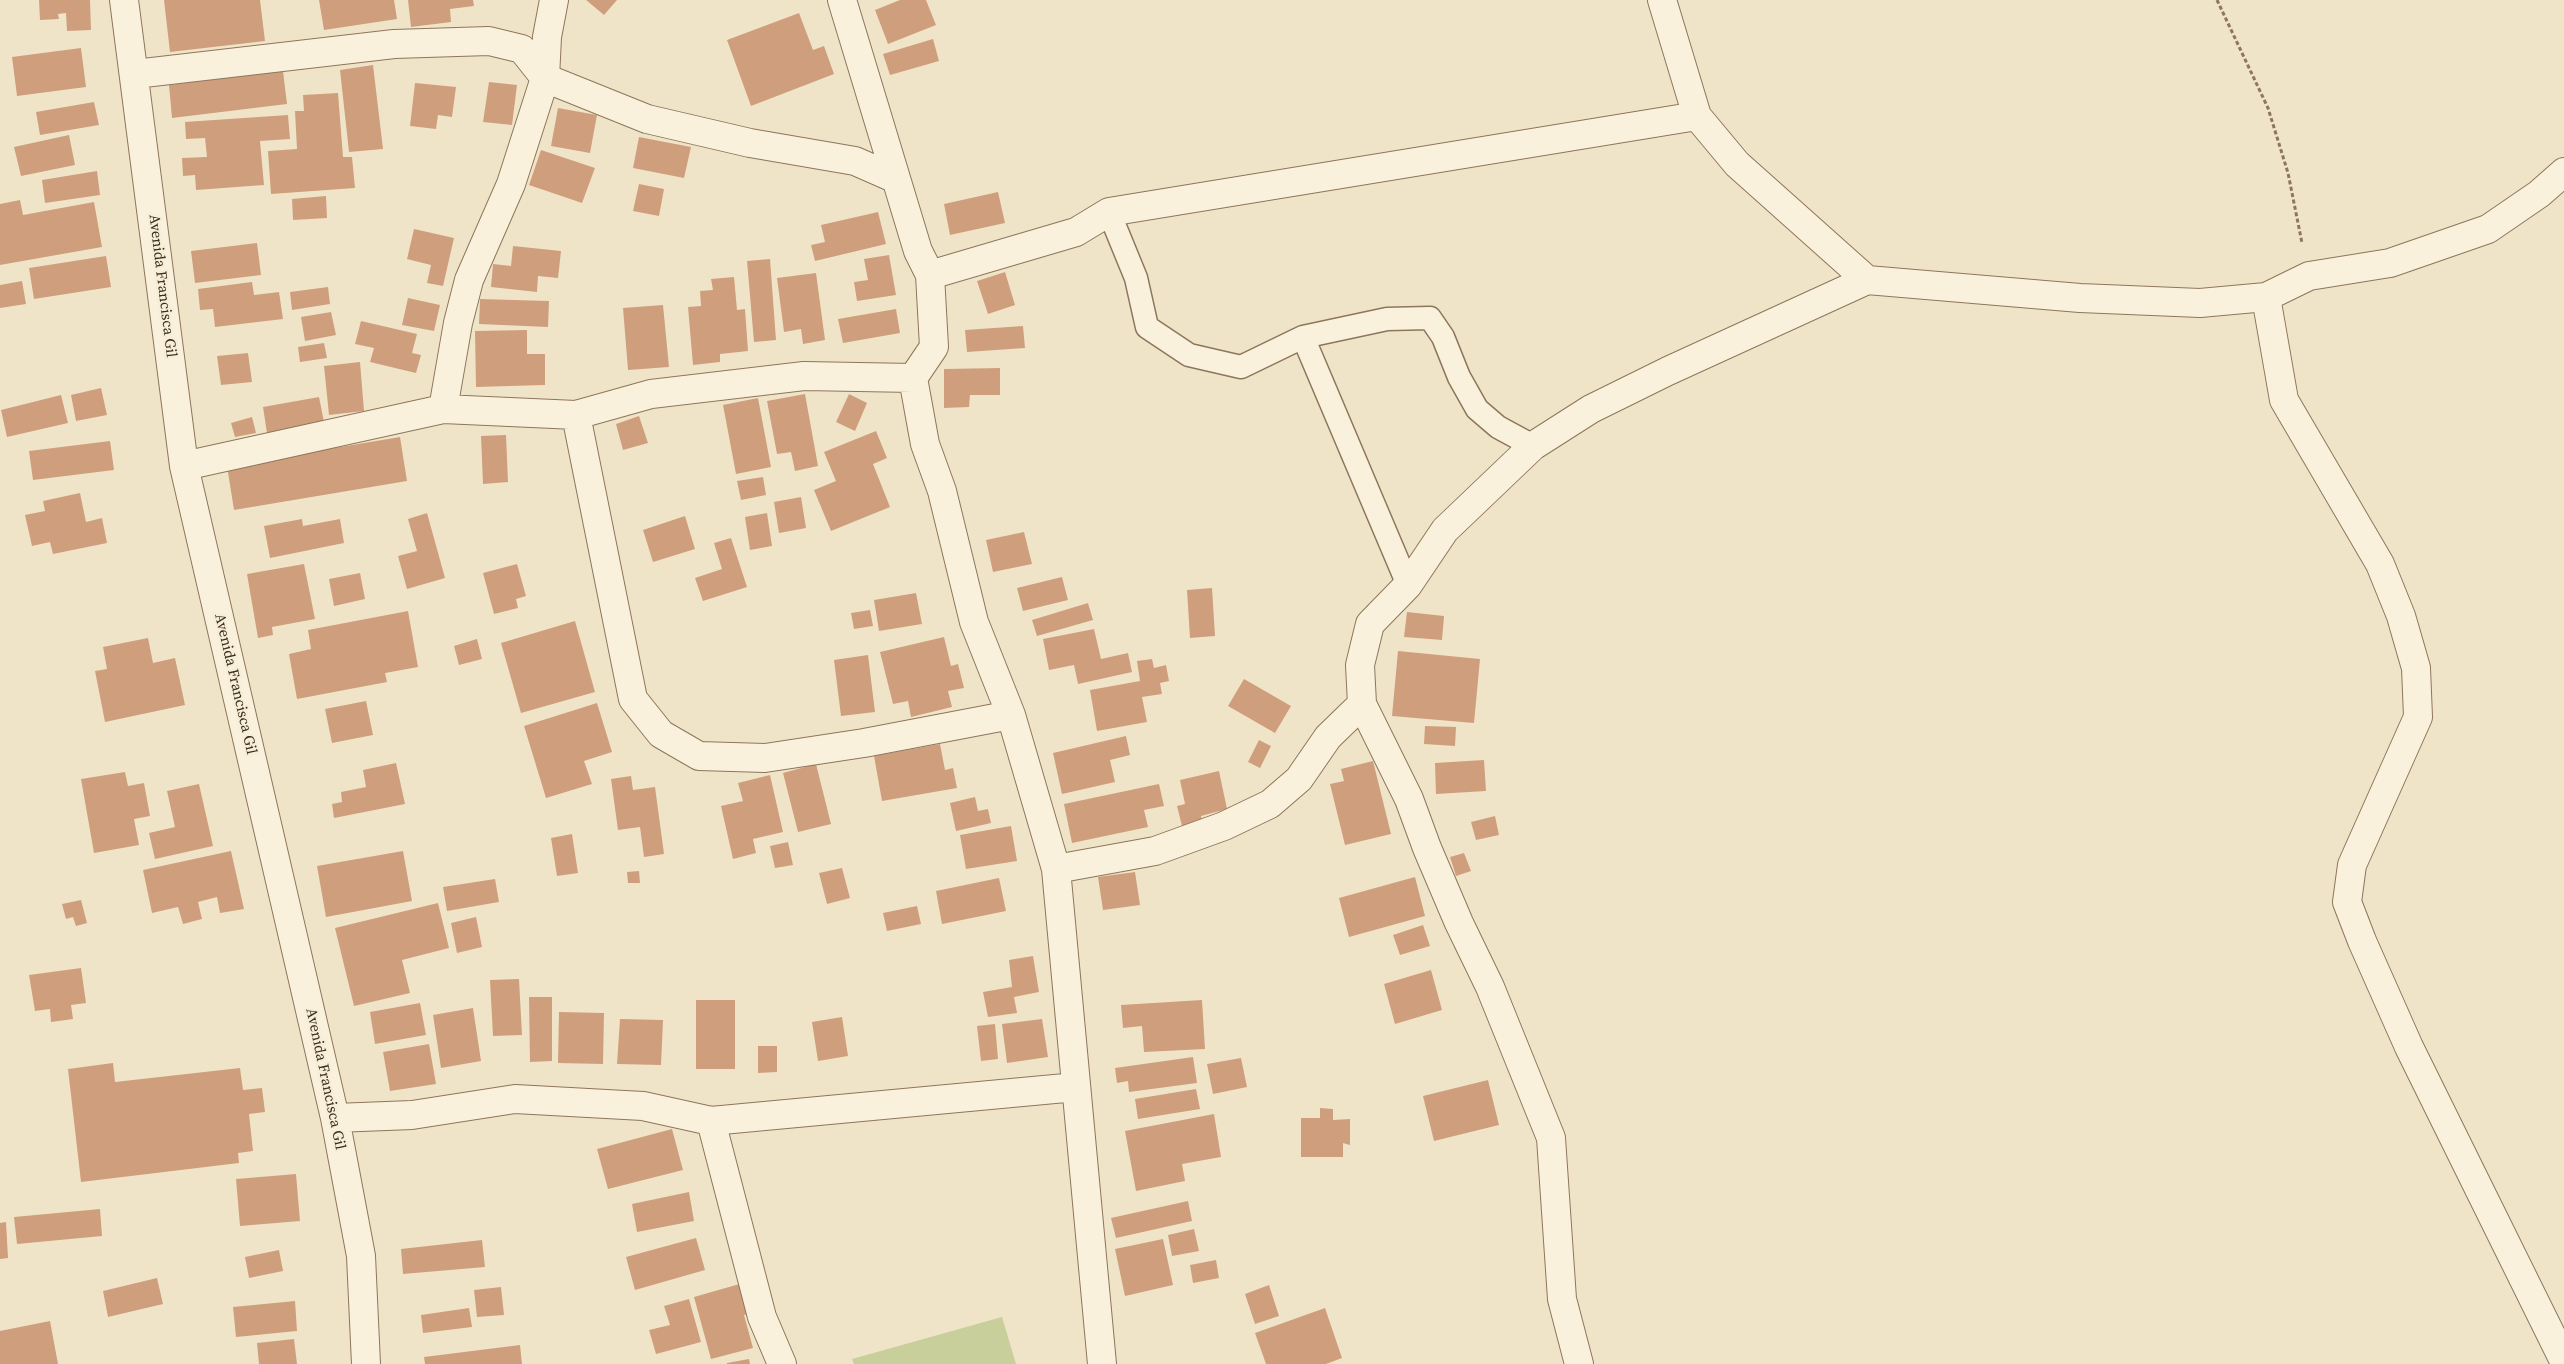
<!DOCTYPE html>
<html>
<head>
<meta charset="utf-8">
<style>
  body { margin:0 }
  canvas { display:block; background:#f0e4c8 }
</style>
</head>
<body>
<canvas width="2564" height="1364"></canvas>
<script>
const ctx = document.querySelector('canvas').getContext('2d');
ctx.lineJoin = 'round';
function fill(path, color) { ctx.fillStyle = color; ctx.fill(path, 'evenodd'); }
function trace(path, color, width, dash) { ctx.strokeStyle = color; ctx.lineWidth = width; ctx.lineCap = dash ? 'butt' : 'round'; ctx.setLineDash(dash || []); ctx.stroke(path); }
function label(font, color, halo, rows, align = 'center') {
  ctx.font = font + ' "Source Serif 4",serif'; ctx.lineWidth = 5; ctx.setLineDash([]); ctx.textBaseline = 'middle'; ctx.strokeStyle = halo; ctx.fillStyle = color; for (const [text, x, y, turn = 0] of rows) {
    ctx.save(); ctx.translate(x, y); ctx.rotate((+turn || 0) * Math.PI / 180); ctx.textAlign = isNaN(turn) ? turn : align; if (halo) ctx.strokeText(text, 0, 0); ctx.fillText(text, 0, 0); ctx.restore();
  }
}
const green = new Path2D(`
  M 1002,1317 L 1016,1364 L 854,1364 L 852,1359 Z`);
const building = new Path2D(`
  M 39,0 L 90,0 L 91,30 L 67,31 L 66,13 L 58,14 L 59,19 L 40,20 Z
  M 164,0 L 260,0 L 265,41 L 170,52 Z
  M 319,0 L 394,0 L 397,19 L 324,30 Z
  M 408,0 L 473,0 L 474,6 L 450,9 L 451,22 L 411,27 Z
  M 586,0 L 617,0 L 604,15 Z
  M 900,0 L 926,0 L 936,25 L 888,44 L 875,10 Z
  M 799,13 L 813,50 L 824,46 L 834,74 L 751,106 L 727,40 Z
  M 933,39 L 939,61 L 890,75 L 883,54 Z
  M 81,48 L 86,87 L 17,96 L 12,57 Z
  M 373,65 L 383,149 L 349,152 L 340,70 Z
  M 283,71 L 287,104 L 172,118 L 169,85 Z
  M 489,82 L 517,85 L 512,125 L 483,122 Z
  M 415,83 L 456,87 L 452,117 L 438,115 L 436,129 L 410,126 Z
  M 338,93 L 343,157 L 352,157 L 355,188 L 271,194 L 268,151 L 297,149 L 295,111 L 304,111 L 303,95 Z
  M 94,102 L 99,125 L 40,135 L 36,112 Z
  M 558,108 L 597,115 L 590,153 L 551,146 Z
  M 288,115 L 290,139 L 260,141 L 264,185 L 196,190 L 195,175 L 183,176 L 182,158 L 207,157 L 205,138 L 186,139 L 185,122 Z
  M 69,135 L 75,165 L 21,176 L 14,147 Z
  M 639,137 L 691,147 L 684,178 L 633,168 Z
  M 541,150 L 595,168 L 582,203 L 529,185 Z
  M 97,171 L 100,195 L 45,203 L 42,180 Z
  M 639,184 L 664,189 L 659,216 L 633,211 Z
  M 998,192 L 1005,223 L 950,235 L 944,204 Z
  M 326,196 L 327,218 L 293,220 L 292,199 Z
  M 20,200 L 23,215 L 94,202 L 102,247 L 0,265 L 0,204 Z
  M 878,212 L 886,244 L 815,261 L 811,245 L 825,242 L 821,225 Z
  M 414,229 L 454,238 L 443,286 L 427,283 L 431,265 L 407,259 Z
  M 257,243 L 261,275 L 195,283 L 191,251 Z
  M 513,246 L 561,251 L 558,278 L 538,276 L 537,292 L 491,287 L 493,264 L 511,266 Z
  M 889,255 L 896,295 L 857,301 L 854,282 L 868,280 L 864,259 Z
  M 106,256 L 111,287 L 34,299 L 29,268 Z
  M 770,259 L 776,340 L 754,342 L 747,261 Z
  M 1005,272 L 1015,305 L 988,314 L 977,281 Z
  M 816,273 L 825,340 L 803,344 L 801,329 L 784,332 L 777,278 Z
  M 734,277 L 737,310 L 745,309 L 748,351 L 720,354 L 720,362 L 693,365 L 688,307 L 701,306 L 700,291 L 713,290 L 711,279 Z
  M 22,281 L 26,304 L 0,308 L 0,285 Z
  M 252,282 L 254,295 L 279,292 L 283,319 L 215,327 L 213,309 L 200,310 L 198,289 Z
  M 328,287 L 330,304 L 292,310 L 290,292 Z
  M 408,298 L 440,305 L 434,331 L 402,325 Z
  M 480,299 L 549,301 L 548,327 L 479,324 Z
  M 663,305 L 669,367 L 628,370 L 623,308 Z
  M 896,309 L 900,333 L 843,343 L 838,319 Z
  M 331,312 L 336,335 L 305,341 L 301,317 Z
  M 361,321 L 417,334 L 412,353 L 421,355 L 416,373 L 370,362 L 374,348 L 355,344 Z
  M 1023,326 L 1025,348 L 967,352 L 965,330 Z
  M 527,330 L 527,354 L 545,354 L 545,385 L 476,387 L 475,331 Z
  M 324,343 L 327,358 L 300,362 L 298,347 Z
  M 248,353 L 252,382 L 221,385 L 217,356 Z
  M 360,362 L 364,411 L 329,415 L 324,366 Z
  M 1000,368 L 1000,395 L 970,395 L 969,407 L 944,408 L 944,369 Z
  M 101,388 L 107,415 L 76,421 L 71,395 Z
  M 805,394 L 818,466 L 795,471 L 791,452 L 777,454 L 767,401 Z
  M 849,394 L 867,403 L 855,431 L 836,422 Z
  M 61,395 L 68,423 L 7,437 L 1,410 Z
  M 319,397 L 324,422 L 267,433 L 263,407 Z
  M 758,398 L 771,467 L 736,474 L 723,405 Z
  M 639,416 L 648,443 L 623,450 L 616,424 Z
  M 252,417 L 256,433 L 235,437 L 231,423 Z
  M 876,431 L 887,458 L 873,464 L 890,507 L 831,531 L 814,490 L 836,481 L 824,452 Z
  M 506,435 L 508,482 L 483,484 L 481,436 Z
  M 400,437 L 407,481 L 234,510 L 227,466 Z
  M 110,441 L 114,470 L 33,480 L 29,451 Z
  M 763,477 L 766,495 L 741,500 L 737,481 Z
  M 80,493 L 86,522 L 102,518 L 107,543 L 53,554 L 50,542 L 32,546 L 25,515 L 45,511 L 43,501 Z
  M 801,497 L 806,528 L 779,533 L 774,502 Z
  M 427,513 L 445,578 L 407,589 L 398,556 L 417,551 L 408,519 Z
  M 767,513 L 772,546 L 750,550 L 745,517 Z
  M 685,516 L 695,549 L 653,562 L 643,530 Z
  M 302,519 L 303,526 L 340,519 L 344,543 L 270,558 L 264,526 Z
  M 1024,532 L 1032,564 L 993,572 L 986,540 Z
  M 731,538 L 747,587 L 703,601 L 695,578 L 722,569 L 714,543 Z
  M 304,564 L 315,619 L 272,627 L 273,635 L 258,638 L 247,574 Z
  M 517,564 L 526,596 L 516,599 L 518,608 L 494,614 L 483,573 Z
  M 360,573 L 365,599 L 334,606 L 329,579 Z
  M 1062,577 L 1068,600 L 1023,611 L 1017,588 Z
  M 1212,588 L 1215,636 L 1190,638 L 1187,590 Z
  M 916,593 L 922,624 L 879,631 L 874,600 Z
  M 1088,603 L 1093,620 L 1037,636 L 1032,620 Z
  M 870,610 L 873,626 L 854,629 L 851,613 Z
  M 408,611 L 418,667 L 385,673 L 387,682 L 297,699 L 289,654 L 311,649 L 308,630 Z
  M 1407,612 L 1444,616 L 1442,640 L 1404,637 Z
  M 575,621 L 595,692 L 521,713 L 501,643 Z
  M 1094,629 L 1101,659 L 1128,653 L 1132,672 L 1078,684 L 1074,665 L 1049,670 L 1043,639 Z
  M 944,637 L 951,666 L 958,664 L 964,688 L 948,691 L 952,707 L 911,717 L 908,701 L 893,704 L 880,652 Z
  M 148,638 L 153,663 L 175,658 L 185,705 L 105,722 L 95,671 L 107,669 L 103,647 Z
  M 477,639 L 482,659 L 459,665 L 454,646 Z
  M 1398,651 L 1480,659 L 1474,723 L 1392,716 Z
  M 868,655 L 875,712 L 841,716 L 834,660 Z
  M 1152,659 L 1154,668 L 1166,665 L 1169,681 L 1160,683 L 1162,694 L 1142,697 L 1147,722 L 1097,731 L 1090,690 L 1140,681 L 1137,661 Z
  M 1244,679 L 1291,706 L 1275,733 L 1228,706 Z
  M 366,701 L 373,735 L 332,743 L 325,709 Z
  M 597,703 L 612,752 L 584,761 L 592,784 L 546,798 L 524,726 Z
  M 1425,726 L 1456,727 L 1455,746 L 1424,744 Z
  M 1126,736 L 1130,755 L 1110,760 L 1115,782 L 1062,794 L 1053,753 Z
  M 1259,740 L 1271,746 L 1260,768 L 1248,762 Z
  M 940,744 L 945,770 L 953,768 L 957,788 L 882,801 L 874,756 Z
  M 1484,760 L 1486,791 L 1436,794 L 1435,763 Z
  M 1373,761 L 1391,834 L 1345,845 L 1330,784 L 1344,781 L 1341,769 Z
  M 396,763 L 405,804 L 334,818 L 332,804 L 342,802 L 341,792 L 366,787 L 363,770 Z
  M 816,764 L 831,824 L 798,832 L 783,773 Z
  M 1219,771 L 1227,809 L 1201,816 L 1203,825 L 1183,830 L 1177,806 L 1185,804 L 1180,780 Z
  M 125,772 L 128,786 L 144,783 L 150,816 L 134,819 L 139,845 L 94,853 L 81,779 Z
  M 770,775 L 783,832 L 753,839 L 756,853 L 733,859 L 721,806 L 743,801 L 738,783 Z
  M 631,776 L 633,790 L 655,787 L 664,854 L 644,857 L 640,827 L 618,830 L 611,779 Z
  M 199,784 L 213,846 L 155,859 L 149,833 L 175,827 L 167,791 Z
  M 1159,784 L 1164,806 L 1144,810 L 1148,827 L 1072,843 L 1064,804 Z
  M 975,797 L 978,811 L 988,809 L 991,823 L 956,831 L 950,803 Z
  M 1495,816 L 1499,835 L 1476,840 L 1471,822 Z
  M 1011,826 L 1017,861 L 966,869 L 960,835 Z
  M 572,834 L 578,873 L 557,876 L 551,838 Z
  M 788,842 L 793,865 L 775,868 L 770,846 Z
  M 231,851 L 244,909 L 220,913 L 217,897 L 198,902 L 202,919 L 183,924 L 178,907 L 152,913 L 143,870 Z
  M 403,851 L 412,901 L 326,917 L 317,866 Z
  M 1464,853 L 1471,871 L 1456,876 L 1450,857 Z
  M 842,868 L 850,898 L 827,904 L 819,873 Z
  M 639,871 L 640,883 L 628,883 L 627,872 Z
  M 1135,872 L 1140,905 L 1103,910 L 1098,877 Z
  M 1415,877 L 1425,916 L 1349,937 L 1339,898 Z
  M 999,878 L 1006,911 L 942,924 L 936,891 Z
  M 495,879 L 499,902 L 447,911 L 443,887 Z
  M 81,900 L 87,923 L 76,926 L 73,917 L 66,919 L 62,904 Z
  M 438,903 L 449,948 L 402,960 L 410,993 L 354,1006 L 335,928 Z
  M 917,906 L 921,924 L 887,931 L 883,913 Z
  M 476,917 L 482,947 L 457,953 L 451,923 Z
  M 1423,925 L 1430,946 L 1400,955 L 1393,935 Z
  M 1033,956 L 1039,992 L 1014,997 L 1017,1013 L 988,1017 L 983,992 L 1012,987 L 1009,960 Z
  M 81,968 L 86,1003 L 71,1005 L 73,1019 L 51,1022 L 50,1009 L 35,1011 L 29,975 Z
  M 1431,970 L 1442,1010 L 1395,1024 L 1384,984 Z
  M 519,979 L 522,1035 L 493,1036 L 490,980 Z
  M 529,997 L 552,997 L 552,1061 L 530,1062 Z
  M 696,1000 L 735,1000 L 735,1069 L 696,1069 Z
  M 1202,1000 L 1205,1049 L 1144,1052 L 1142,1026 L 1123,1028 L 1121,1005 Z
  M 420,1003 L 426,1035 L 375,1044 L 370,1012 Z
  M 473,1008 L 481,1061 L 441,1068 L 433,1015 Z
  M 559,1012 L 604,1013 L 603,1064 L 558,1063 Z
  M 842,1017 L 848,1056 L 818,1061 L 812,1022 Z
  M 620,1019 L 663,1020 L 661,1065 L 617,1064 Z
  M 1042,1019 L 1048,1057 L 1007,1063 L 1002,1024 Z
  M 995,1024 L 998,1059 L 981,1061 L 977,1026 Z
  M 429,1044 L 436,1084 L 390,1091 L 383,1052 Z
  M 758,1046 L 777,1046 L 777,1072 L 758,1073 Z
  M 1193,1057 L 1197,1083 L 1129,1092 L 1128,1081 L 1117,1083 L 1115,1068 Z
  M 1241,1058 L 1247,1087 L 1213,1094 L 1207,1064 Z
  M 113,1063 L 115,1082 L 240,1068 L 243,1090 L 262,1088 L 265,1112 L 249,1114 L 253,1151 L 238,1153 L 239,1163 L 81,1182 L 68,1069 Z
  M 1488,1080 L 1499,1125 L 1434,1141 L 1423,1096 Z
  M 1196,1089 L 1200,1109 L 1138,1119 L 1135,1099 Z
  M 1320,1108 L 1333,1109 L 1333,1120 L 1350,1119 L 1350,1145 L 1343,1143 L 1343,1157 L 1301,1157 L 1301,1118 L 1320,1118 Z
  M 1214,1114 L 1221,1157 L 1182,1164 L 1185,1181 L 1136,1191 L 1125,1131 Z
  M 672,1129 L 683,1170 L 608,1189 L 597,1149 Z
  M 296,1174 L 300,1221 L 240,1226 L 236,1179 Z
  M 689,1192 L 694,1221 L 637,1232 L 632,1204 Z
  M 1188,1201 L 1192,1221 L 1116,1238 L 1111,1218 Z
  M 100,1209 L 102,1236 L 17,1244 L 14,1217 Z
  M 6,1222 L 8,1258 L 0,1259 L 0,1223 Z
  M 1194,1229 L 1199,1251 L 1172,1256 L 1168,1235 Z
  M 696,1238 L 705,1270 L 635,1290 L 626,1257 Z
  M 1163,1239 L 1173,1285 L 1125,1296 L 1115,1249 Z
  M 482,1240 L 485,1267 L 403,1274 L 401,1249 Z
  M 279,1250 L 283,1271 L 249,1278 L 245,1257 Z
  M 1216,1260 L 1219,1278 L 1193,1283 L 1190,1265 Z
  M 157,1278 L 163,1304 L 108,1317 L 103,1291 Z
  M 743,1283 L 751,1313 L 744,1315 L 753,1348 L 711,1359 L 694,1297 Z
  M 1269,1285 L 1279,1316 L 1255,1324 L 1245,1294 Z
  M 501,1287 L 504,1315 L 477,1317 L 474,1290 Z
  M 689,1299 L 701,1342 L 656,1354 L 649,1330 L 670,1325 L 664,1306 Z
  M 295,1301 L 297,1331 L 236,1337 L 233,1307 Z
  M 469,1308 L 472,1327 L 423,1333 L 421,1315 Z
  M 1325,1308 L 1342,1358 L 1326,1364 L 1266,1364 L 1255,1333 Z
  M 50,1321 L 58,1364 L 0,1364 L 0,1331 Z
  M 294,1339 L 297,1364 L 259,1364 L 257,1343 Z
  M 520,1345 L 522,1364 L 425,1364 L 424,1357 Z
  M 749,1359 L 750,1364 L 727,1364 L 727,1363 Z`);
const path = new Path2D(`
  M 2217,0 L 2268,108 L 2288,173 L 2302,243`);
const lane = new Path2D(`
  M 1109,212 L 1136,278 L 1147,327 L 1189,355 L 1241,367 L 1303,337 L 1387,319 L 1430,318 L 1443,337 L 1459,377 L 1477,409 L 1498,427 L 1533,446
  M 1303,337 L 1408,585`);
const street = new Path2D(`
  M 124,0 L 184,466 L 335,1118 L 361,1256 L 366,1364
  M 842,0 L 918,251 L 930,275 L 934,347 L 913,378 L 925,444 L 942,491 L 974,622 L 1011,715 L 1056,869 L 1102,1364
  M 1662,0 L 1697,116 L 1737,164 L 1867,280
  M 135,74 L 394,44 L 489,41 L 522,49 L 545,78 L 647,119 L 750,143 L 855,161 L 896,179
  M 930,275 L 1076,232 L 1109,212 L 1697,116
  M 2266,297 L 2284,400 L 2380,564 L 2401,616 L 2416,668 L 2418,717 L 2352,865 L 2347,902 L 2362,941 L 2409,1047 L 2564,1361
  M 443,409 L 458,323 L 469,280 L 511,184 L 545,78 L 547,37 L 554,0
  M 576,415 L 633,699 L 661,734 L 699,756 L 765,758 L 864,743 L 1011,715
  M 184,466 L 443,409 L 576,415 L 651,394 L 804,376 L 913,378
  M 1362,704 L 1409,799 L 1427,848 L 1459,923 L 1490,987 L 1551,1138 L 1562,1299 L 1579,1364
  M 1056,869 L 1155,851 L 1224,826 L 1270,804 L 1299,779 L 1328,737 L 1362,704 L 1360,665 L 1370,624 L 1408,585 L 1445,530 L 1533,446 L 1591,409 L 1668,371 L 1867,280 L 2080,298 L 2200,303 L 2266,297 L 2309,276 L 2390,263 L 2488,229 L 2539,194 L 2564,172
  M 335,1118 L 412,1115 L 515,1099 L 643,1106 L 711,1121 L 1076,1087
  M 711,1121 L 762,1317 L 782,1364`);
const streetNames = [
  ["Avenida Francisca Gil",162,286,83],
  ["Avenida Francisca Gil",235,684,77],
  ["Avenida Francisca Gil",325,1079,78]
];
fill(green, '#c9cf9b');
fill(building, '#cf9f7d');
trace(lane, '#8d765c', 25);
trace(street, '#8d765c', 30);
trace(path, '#8d765c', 3, [4, 2.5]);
trace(lane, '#faf1dc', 22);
trace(street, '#faf1dc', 28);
label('15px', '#3d2e20', '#f7eed8', streetNames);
</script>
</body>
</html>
